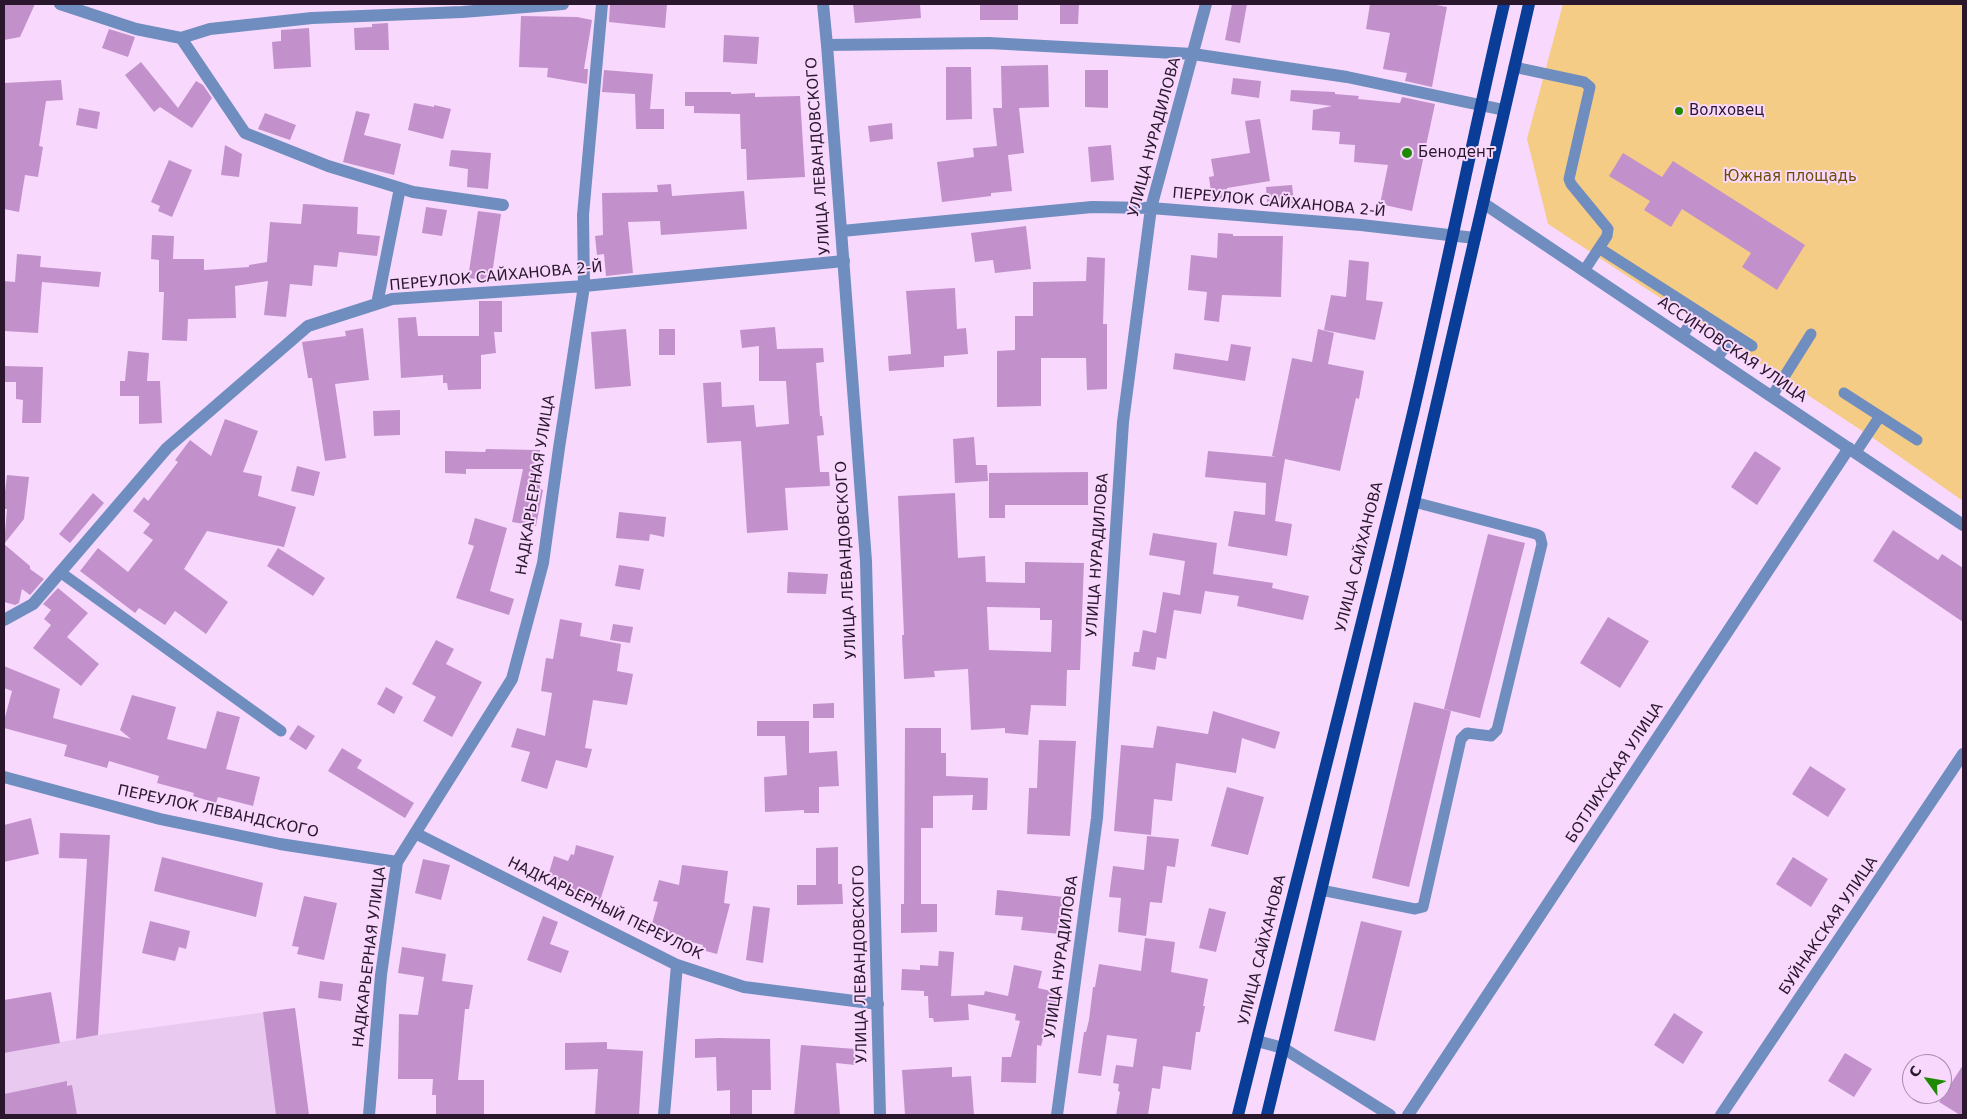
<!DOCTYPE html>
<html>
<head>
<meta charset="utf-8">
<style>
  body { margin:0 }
  #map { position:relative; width:1967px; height:1119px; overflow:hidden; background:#f8d9fd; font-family:"DejaVu Sans",sans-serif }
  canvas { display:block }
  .frame { position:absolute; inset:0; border:5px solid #2a172d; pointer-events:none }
  .north { position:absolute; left:1902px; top:1054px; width:50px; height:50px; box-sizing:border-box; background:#f8d9fd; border:1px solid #a68baa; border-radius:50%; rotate:302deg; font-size:14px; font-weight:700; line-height:20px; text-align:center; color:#2a172d }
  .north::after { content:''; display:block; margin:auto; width:18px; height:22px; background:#1f8903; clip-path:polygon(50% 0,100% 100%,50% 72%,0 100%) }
</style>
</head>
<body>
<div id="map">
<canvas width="1967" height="1119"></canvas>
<div class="frame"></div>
<div class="north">С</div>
</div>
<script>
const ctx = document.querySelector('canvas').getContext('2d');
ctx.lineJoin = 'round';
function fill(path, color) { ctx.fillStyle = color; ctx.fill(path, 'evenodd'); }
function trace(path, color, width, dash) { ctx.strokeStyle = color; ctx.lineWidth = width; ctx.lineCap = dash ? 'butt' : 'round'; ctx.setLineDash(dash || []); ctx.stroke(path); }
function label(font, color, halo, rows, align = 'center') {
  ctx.font = font + ' "DejaVu Sans",sans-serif'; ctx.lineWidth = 4; ctx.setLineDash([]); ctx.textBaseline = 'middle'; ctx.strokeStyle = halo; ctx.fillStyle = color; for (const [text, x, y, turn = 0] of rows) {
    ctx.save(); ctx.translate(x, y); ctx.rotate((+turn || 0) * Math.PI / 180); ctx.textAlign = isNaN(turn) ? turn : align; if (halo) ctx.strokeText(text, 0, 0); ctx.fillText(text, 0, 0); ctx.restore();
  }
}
const built = new Path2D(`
  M 295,1008 L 309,1115 L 4,1115 L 4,1053 L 98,1035 Z`);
const green = new Path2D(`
  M 1563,4 L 1963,4 L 1963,501 L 1873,438 L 1548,224 L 1527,139 Z`);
const building = new Path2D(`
  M 4,4 L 35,4 L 20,37 L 4,40 Z
  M 610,4 L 667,4 L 665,28 L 609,22 Z
  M 853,4 L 920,4 L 921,18 L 855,23 Z
  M 980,4 L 1018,4 L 1018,20 L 980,20 Z
  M 1060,4 L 1079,4 L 1078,24 L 1060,24 Z
  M 1232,4 L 1247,4 L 1240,43 L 1225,40 Z
  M 1370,4 L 1431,4 L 1447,7 L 1432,87 L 1405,81 L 1407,73 L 1383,69 L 1390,33 L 1366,29 Z
  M 521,16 L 577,17 L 592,20 L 584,69 L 588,69 L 587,84 L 547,77 L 548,68 L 519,67 Z
  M 388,23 L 389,50 L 355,50 L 354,28 L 372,27 L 372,24 Z
  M 309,28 L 311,67 L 274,69 L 272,42 L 281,41 L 281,30 Z
  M 109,29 L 135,37 L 128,57 L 102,48 Z
  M 724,35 L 759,37 L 757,64 L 723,62 Z
  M 141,62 L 178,108 L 196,81 L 203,85 L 212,98 L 192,128 L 160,107 L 154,112 L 125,75 Z
  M 1048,65 L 1049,107 L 1019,108 L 1024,153 L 1008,155 L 1012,191 L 991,193 L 991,196 L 942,202 L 937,162 L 974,157 L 973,148 L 997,146 L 993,108 L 1002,108 L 1001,66 Z
  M 946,67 L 971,67 L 972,119 L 946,120 Z
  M 604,70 L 653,74 L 650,109 L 664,109 L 664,129 L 636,129 L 635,94 L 602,92 Z
  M 1085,70 L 1108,70 L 1108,108 L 1085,107 Z
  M 1233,78 L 1261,81 L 1259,98 L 1231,94 Z
  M 61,80 L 63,100 L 46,101 L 39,146 L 43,147 L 38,177 L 25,175 L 19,212 L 4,209 L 4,83 Z
  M 1291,90 L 1335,92 L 1335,94 L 1359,96 L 1358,99 L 1400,103 L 1402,97 L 1435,104 L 1412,211 L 1380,204 L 1388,165 L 1354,162 L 1355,145 L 1339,144 L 1340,132 L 1312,130 L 1313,110 L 1332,106 L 1290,101 Z
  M 685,92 L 731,92 L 731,94 L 755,93 L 755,97 L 800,96 L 805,177 L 747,180 L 746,149 L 741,149 L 740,114 L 694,113 L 694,106 L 685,106 Z
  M 414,103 L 434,107 L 434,105 L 451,109 L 443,139 L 408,130 Z
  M 79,108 L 100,112 L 97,129 L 76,125 Z
  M 356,111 L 370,114 L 364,135 L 401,144 L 394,175 L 343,162 Z
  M 265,113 L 296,125 L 290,140 L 258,129 Z
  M 1260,119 L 1270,181 L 1227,188 L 1228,197 L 1212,200 L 1209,177 L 1214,176 L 1211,159 L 1250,153 L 1245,121 Z
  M 892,123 L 893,139 L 870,142 L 868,126 Z
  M 225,145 L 242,154 L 239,177 L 221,175 Z
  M 1111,145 L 1114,180 L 1091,182 L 1088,147 Z
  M 451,150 L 491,153 L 488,189 L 467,187 L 468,169 L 449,166 Z
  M 1623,153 L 1662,177 L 1673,161 L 1805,245 L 1777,290 L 1742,267 L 1751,253 L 1682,209 L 1671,227 L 1644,210 L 1650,201 L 1609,176 Z
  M 169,160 L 192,170 L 172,217 L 158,211 L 160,206 L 151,202 Z
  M 671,184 L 672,196 L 744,191 L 747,229 L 661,235 L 660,221 L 628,222 L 633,273 L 606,276 L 604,254 L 597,255 L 595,236 L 603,235 L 602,193 L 658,192 L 657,185 Z
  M 1292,185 L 1294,203 L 1276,205 L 1275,202 L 1267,202 L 1266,187 Z
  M 303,204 L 358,207 L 357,234 L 380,236 L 377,256 L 339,252 L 337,267 L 314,265 L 312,286 L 290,284 L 286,317 L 264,315 L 268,281 L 235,286 L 236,318 L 188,319 L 187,341 L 162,340 L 164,292 L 159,292 L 159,260 L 151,259 L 152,235 L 174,236 L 173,259 L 204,259 L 204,270 L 249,267 L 249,265 L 267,262 L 270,222 L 301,224 Z
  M 426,207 L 447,210 L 442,236 L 422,233 Z
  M 478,211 L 501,214 L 491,281 L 468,278 Z
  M 1026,226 L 1031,269 L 995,273 L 993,260 L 975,262 L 971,233 Z
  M 1218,233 L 1233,234 L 1233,236 L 1283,236 L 1281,297 L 1222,295 L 1219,322 L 1204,320 L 1207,292 L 1188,290 L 1191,255 L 1217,258 Z
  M 17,254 L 41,256 L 40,267 L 101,272 L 99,287 L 42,282 L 38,333 L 4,331 L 4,281 L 15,282 Z
  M 1087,257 L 1105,258 L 1103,324 L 1107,324 L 1107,389 L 1087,390 L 1086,358 L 1041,358 L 1041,406 L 997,407 L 997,351 L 1015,350 L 1015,316 L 1033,316 L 1033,282 L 1086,281 Z
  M 1349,260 L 1369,262 L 1366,300 L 1383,302 L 1375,340 L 1324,330 L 1331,295 L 1346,297 Z
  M 955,288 L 957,329 L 966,328 L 968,354 L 944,356 L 944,367 L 889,371 L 888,356 L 911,354 L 906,291 Z
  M 479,301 L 502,301 L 502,332 L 494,332 L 496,353 L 481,355 L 481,389 L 448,390 L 447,383 L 443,383 L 443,375 L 401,378 L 398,318 L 416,317 L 418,336 L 479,336 Z
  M 775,327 L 777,349 L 823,348 L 824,362 L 816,363 L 820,416 L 822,416 L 824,435 L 817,436 L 820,472 L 829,472 L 830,486 L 785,488 L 788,530 L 747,533 L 741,441 L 707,443 L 703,383 L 721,382 L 722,407 L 754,405 L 756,427 L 789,424 L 786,381 L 759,381 L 759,346 L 742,348 L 740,330 Z
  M 363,328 L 369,380 L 335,384 L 346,458 L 325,461 L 312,378 L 308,378 L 302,342 L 346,336 L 345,331 Z
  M 626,329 L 631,386 L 595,389 L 591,332 Z
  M 659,329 L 675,329 L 675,355 L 659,355 Z
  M 1318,329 L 1334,333 L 1328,364 L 1364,371 L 1359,399 L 1356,398 L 1340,471 L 1285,459 L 1275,521 L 1292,524 L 1287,556 L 1228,546 L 1234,511 L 1265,515 L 1266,483 L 1205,477 L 1208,451 L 1276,457 L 1272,456 L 1292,358 L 1312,362 Z
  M 1231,344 L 1251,347 L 1245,381 L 1173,369 L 1175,353 L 1228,361 Z
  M 128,351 L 149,353 L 147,381 L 160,381 L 162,423 L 139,424 L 139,396 L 120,396 L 120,381 L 125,381 Z
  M 4,366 L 43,367 L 41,423 L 22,423 L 23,400 L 16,399 L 16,382 L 4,382 Z
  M 400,410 L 400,435 L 374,436 L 373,411 Z
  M 225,419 L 258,431 L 243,472 L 262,476 L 258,496 L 296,507 L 284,547 L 207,531 L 184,569 L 228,602 L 206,634 L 175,611 L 165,625 L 139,608 L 135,613 L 80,571 L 98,548 L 128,572 L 153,540 L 143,533 L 150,524 L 133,511 L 144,497 L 148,501 L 178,462 L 175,460 L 190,440 L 211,456 Z
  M 974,437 L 976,465 L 987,465 L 988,481 L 955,483 L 953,439 Z
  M 486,449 L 540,450 L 540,489 L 543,490 L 536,526 L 512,522 L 523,469 L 466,469 L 466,474 L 445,473 L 445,451 L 485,452 Z
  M 1755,451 L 1781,468 L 1757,505 L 1731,487 Z
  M 297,466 L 320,472 L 314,496 L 291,491 Z
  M 1088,472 L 1088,505 L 1005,505 L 1005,518 L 989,518 L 989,473 Z
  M 7,475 L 29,477 L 24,519 L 4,544 L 7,509 L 4,509 L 4,500 Z
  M 93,493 L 104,503 L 70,543 L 59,534 Z
  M 955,493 L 958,558 L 985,556 L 986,582 L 1025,583 L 1025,562 L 1084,563 L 1080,670 L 1067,670 L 1066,706 L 1031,705 L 1028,735 L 1005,733 L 1005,728 L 971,730 L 968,669 L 934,671 L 935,677 L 904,679 L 902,635 L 904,635 L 898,496 ZM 987,607 L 1040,608 L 1040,620 L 1052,620 L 1051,652 L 989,650 Z
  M 619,512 L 666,517 L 664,537 L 650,534 L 649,541 L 616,538 Z
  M 475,518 L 507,528 L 490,591 L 514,599 L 509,615 L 456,598 L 474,546 L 468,544 Z
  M 1893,530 L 1938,560 L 1942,554 L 1963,568 L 1963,622 L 1873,561 Z
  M 1153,533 L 1217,543 L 1213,574 L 1273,583 L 1272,588 L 1309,596 L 1303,620 L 1237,606 L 1239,596 L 1205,591 L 1201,614 L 1174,610 L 1166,659 L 1157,657 L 1155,670 L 1132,666 L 1134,652 L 1139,652 L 1143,630 L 1156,633 L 1163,592 L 1180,595 L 1185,561 L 1149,555 Z
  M 1488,534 L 1525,543 L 1480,718 L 1444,709 Z
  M 4,544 L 30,566 L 30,569 L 44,579 L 30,595 L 22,589 L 19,603 L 15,605 L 4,602 Z
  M 278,548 L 325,578 L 313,596 L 267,566 Z
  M 619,565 L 644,569 L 640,590 L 615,586 Z
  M 788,572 L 828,574 L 826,594 L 787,593 Z
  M 58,588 L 88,613 L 67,637 L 99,664 L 81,686 L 33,648 L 51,625 L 44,619 L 51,610 L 43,604 Z
  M 1608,617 L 1649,641 L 1620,688 L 1580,663 Z
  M 560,619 L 582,623 L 580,636 L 621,644 L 617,671 L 633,674 L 627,705 L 593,700 L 585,748 L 592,749 L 587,768 L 556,760 L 547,789 L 521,781 L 530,752 L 511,747 L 517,728 L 545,736 L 552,693 L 541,691 L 546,658 L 553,659 Z
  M 613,624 L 633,627 L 630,643 L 610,640 Z
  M 436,640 L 454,649 L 446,664 L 482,682 L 452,737 L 423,721 L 436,697 L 412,684 Z
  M 4,666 L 60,689 L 53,718 L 131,739 L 120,730 L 132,695 L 176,707 L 167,739 L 206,749 L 217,711 L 240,717 L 226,769 L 260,777 L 253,806 L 218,797 L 216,803 L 193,796 L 194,793 L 157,783 L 159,776 L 109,761 L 107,768 L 64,756 L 67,745 L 4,728 L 4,721 L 12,691 L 4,688 Z
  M 386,687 L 403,697 L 394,714 L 377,704 Z
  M 1414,702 L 1451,711 L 1409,887 L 1372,878 Z
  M 834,703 L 834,718 L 813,718 L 813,704 Z
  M 1213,711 L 1280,732 L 1275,749 L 1242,738 L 1236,773 L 1176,763 L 1172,801 L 1154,799 L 1151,835 L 1114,831 L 1121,745 L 1153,748 L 1157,726 L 1208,734 Z
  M 757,721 L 809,721 L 809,753 L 837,751 L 839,786 L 819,787 L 819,813 L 804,813 L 804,810 L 765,812 L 764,777 L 787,775 L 785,736 L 757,736 Z
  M 298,725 L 315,736 L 306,750 L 289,739 Z
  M 905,728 L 941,728 L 941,753 L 946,753 L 946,776 L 988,778 L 987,810 L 972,810 L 973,795 L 933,796 L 933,828 L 921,828 L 921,904 L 937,904 L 937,932 L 901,933 L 901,904 L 904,904 Z
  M 1039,740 L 1076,741 L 1070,836 L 1027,834 L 1029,788 L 1037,788 Z
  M 342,748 L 362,760 L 357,768 L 414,803 L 405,818 L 328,771 Z
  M 1810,766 L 1846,789 L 1828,817 L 1792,794 Z
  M 1227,787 L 1264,797 L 1248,855 L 1211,846 Z
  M 31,818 L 39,854 L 4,862 L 4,825 Z
  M 60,833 L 110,835 L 98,1035 L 76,1039 L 87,859 L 59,858 Z
  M 1147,836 L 1179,839 L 1175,867 L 1167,866 L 1162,903 L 1150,902 L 1146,936 L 1118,932 L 1121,898 L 1109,897 L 1113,866 L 1144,870 Z
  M 576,845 L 614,856 L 600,901 L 560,887 L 562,881 L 548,876 L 554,856 L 568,861 L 571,854 L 574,855 Z
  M 838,847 L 838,884 L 842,884 L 843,904 L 797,905 L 797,885 L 816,885 L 816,848 Z
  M 162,857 L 263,883 L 256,917 L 154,891 Z
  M 1793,857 L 1828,879 L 1811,907 L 1776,884 Z
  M 423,859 L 450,865 L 441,900 L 415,893 Z
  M 682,865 L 728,871 L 724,903 L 730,904 L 717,954 L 702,950 L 703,945 L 650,931 L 658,902 L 653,901 L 659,880 L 679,885 Z
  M 997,890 L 1064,897 L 1060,934 L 1021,930 L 1023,917 L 995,915 Z
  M 304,896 L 337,903 L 324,960 L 297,954 L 299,947 L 292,946 Z
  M 753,906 L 770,908 L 763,963 L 746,960 Z
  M 1209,908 L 1226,912 L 1216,952 L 1199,948 Z
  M 543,916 L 558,922 L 550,944 L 569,951 L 561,973 L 527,960 Z
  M 150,921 L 190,931 L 186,949 L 179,947 L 175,961 L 142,953 Z
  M 1361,921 L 1402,931 L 1375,1041 L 1334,1031 Z
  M 1145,938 L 1175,942 L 1171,972 L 1208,979 L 1203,1006 L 1205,1006 L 1200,1032 L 1196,1032 L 1191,1070 L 1163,1066 L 1160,1089 L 1152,1088 L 1148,1115 L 1116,1115 L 1120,1092 L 1118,1091 L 1119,1084 L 1113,1083 L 1116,1065 L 1133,1067 L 1137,1039 L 1107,1035 L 1101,1076 L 1078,1073 L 1084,1032 L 1086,1032 L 1089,1020 L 1093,987 L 1095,987 L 1099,964 L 1141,971 Z
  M 402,947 L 446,954 L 442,981 L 473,985 L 469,1009 L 465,1009 L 458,1080 L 484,1080 L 484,1115 L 436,1115 L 436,1095 L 432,1095 L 433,1079 L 398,1079 L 399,1014 L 418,1015 L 424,977 L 398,973 Z
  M 939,951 L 954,952 L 951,996 L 984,995 L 985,991 L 1008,996 L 1014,965 L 1042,971 L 1038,988 L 1060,993 L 1056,1014 L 1050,1013 L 1041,1046 L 1037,1045 L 1036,1083 L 1001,1082 L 1002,1057 L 1011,1057 L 1020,1021 L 1015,1020 L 1016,1014 L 968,1004 L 969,1020 L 934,1022 L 933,1018 L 929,1018 L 928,996 L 924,996 L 924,991 L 901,990 L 902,969 L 920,970 L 920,965 L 938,966 Z
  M 320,981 L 343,984 L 341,1001 L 318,998 Z
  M 51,992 L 60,1043 L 4,1053 L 4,1000 Z
  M 295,1008 L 309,1115 L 276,1115 L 263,1012 Z
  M 1674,1013 L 1703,1032 L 1683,1064 L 1654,1045 Z
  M 719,1038 L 770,1039 L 771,1090 L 752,1090 L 752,1115 L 730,1115 L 730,1090 L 717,1091 L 716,1057 L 695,1058 L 695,1039 Z
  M 607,1042 L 607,1049 L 643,1051 L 639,1115 L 595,1115 L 598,1069 L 565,1070 L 565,1043 Z
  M 801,1045 L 856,1049 L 855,1065 L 836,1063 L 840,1115 L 794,1115 Z
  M 1845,1053 L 1872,1069 L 1854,1097 L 1828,1081 Z
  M 1963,1065 L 1963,1115 L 1960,1115 L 1939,1102 Z
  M 952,1067 L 952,1077 L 971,1076 L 974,1115 L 905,1115 L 902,1070 Z
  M 67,1081 L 67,1086 L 72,1085 L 77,1115 L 4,1115 L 4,1094 Z`);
const service = new Path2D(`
  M 1514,67 L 1584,82 L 1590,87 L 1569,179 L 1571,184 L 1608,229 L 1607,236 L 1599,248
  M 1584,271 L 1599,248 L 1752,346
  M 1682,336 L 1698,312
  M 1717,359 L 1733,334
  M 1844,393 L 1917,440
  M 1772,396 L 1811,334
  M 1856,452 L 1880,416
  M 60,572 L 281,731
  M 1321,890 L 1415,909 L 1423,907 L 1461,739 L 1467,733 L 1491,736 L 1497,730 L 1542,544 L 1540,536 L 1536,534 L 1414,502`);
const minor = new Path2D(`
  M 60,4 L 136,29 L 181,38 L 210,29 L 312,18 L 462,12 L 563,4
  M 181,38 L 245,133 L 328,166 L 413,192 L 503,205
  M 827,45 L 989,43 L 1193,54 L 1347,77 L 1504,110
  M 842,231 L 1092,207 L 1151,208 L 1361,225 L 1475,238
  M 377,304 L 400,188
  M 4,620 L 33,604 L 167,448 L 308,326 L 392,299 L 584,286 L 844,261
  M 4,777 L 160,819 L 280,844 L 397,862
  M 415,833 L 677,965 L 744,987 L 878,1004
  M 1257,1041 L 1283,1048 L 1390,1115
  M 369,1115 L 381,975 L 397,862 L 512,679 L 543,563 L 559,448 L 584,286 L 583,215 L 602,4
  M 664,1115 L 677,965
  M 1057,1115 L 1097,818 L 1123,422 L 1151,208 L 1206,4
  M 1408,1115 L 1849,448
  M 1721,1115 L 1963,754`);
const tertiary = new Path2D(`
  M 823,4 L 827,45 L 866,561 L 880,1115
  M 1483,203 L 1963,525`);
const primary = new Path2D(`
  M 1238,1115 C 1296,881 1357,648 1413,413 C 1445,277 1472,140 1504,4
  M 1267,1115 L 1399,567 L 1529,4`);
const markers = [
  [1679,111,5,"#1f8903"],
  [1407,153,6,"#1f8903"]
];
const poiNames = [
  ["Волховец",1689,111],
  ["Бенодент",1418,153]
];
const streetNames = [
  ["УЛИЦА НУРАДИЛОВА",1155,137,-75],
  ["УЛИЦА ЛЕВАНДОВСКОГО",819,156,-94],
  ["ПЕРЕУЛОК САЙХАНОВА 2-Й",1279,203,5],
  ["ПЕРЕУЛОК САЙХАНОВА 2-Й",496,277,-5],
  ["АССИНОВСКАЯ УЛИЦА",1732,350,34],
  ["НАДКАРЬЕРНАЯ УЛИЦА",536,485,-81],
  ["УЛИЦА НУРАДИЛОВА",1098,555,-86],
  ["УЛИЦА САЙХАНОВА",1360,557,-76],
  ["УЛИЦА ЛЕВАНДОВСКОГО",847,560,-93],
  ["БОТЛИХСКАЯ УЛИЦА",1615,773,-57],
  ["ПЕРЕУЛОК ЛЕВАНДСКОГО",218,812,12],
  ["НАДКАРЬЕРНЫЙ ПЕРЕУЛОК",605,909,26],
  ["БУЙНАКСКАЯ УЛИЦА",1829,926,-56],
  ["УЛИЦА САЙХАНОВА",1263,950,-76],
  ["НАДКАРЬЕРНАЯ УЛИЦА",370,957,-83],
  ["УЛИЦА НУРАДИЛОВА",1062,957,-82],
  ["УЛИЦА ЛЕВАНДОВСКОГО",861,964,-91]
];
const parkNames = [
  ["Южная площадь",1790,177]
];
fill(built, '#eac9f0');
fill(green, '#f4cc86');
fill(building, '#c291cb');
trace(service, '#708dbf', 11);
trace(minor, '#708dbf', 12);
trace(tertiary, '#708dbf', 12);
trace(primary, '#093d97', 12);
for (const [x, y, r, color] of markers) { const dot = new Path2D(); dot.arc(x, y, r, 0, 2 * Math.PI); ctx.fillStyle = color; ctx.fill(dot); trace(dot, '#f8d9fd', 2); }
label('15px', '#2a172d', '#f8d9fd', poiNames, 'left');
label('15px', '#2a172d', '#f8d9fd', streetNames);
label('15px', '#6c4c00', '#f8d9fd', parkNames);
</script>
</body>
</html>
